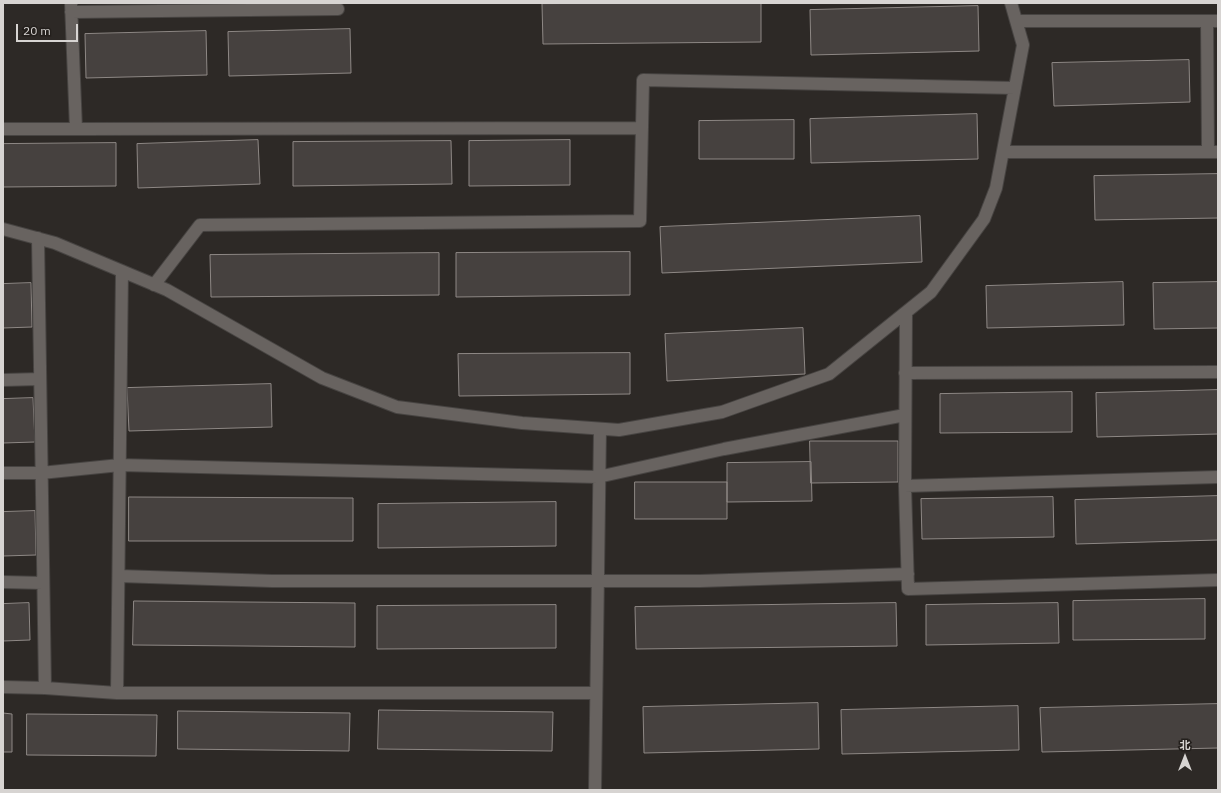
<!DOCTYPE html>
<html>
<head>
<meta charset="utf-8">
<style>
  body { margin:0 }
  #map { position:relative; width:1221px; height:793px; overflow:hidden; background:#2d2926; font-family:"IBM Plex Sans","Noto Sans SC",sans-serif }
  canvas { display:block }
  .frame { position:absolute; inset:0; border:4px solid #d7d4d2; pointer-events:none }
  .north { position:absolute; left:1165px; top:737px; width:40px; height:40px; -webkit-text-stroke:3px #231f1c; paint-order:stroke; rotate:0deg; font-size:11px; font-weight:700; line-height:16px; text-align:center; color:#d7d4d2 }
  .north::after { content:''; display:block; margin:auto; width:14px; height:18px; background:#d7d4d2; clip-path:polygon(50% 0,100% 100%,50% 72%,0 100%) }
  .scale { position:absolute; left:16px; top:24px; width:62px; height:18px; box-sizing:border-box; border:2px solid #d7d4d2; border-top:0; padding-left:5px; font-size:12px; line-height:14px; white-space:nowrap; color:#d7d4d2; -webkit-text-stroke:3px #231f1c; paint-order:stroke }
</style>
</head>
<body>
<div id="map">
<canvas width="1221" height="793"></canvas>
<div class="frame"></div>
<div class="north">北</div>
<div class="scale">20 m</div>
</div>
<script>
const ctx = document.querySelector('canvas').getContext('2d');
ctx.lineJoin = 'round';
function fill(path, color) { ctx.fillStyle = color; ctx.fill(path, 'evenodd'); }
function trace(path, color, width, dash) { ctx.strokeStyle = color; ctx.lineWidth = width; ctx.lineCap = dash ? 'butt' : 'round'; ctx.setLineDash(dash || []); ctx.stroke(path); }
const building = new Path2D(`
  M 761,3 L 761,42 L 543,44 L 542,4 Z
  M 978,6 L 979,51 L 811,55 L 810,10 Z
  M 350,29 L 351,73 L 229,76 L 228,32 Z
  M 206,31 L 207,75 L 86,78 L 85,34 Z
  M 1189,60 L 1190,102 L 1054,106 L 1052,63 Z
  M 977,114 L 978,159 L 811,163 L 810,119 Z
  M 794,120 L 794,159 L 699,159 L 699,121 Z
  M 258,140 L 260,184 L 138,188 L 137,144 Z
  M 570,140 L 570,185 L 469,186 L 469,141 Z
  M 451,141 L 452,184 L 293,186 L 293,142 Z
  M 116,143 L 116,186 L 3,187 L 3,144 Z
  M 1218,174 L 1218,218 L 1095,220 L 1094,176 Z
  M 920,216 L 922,262 L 662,273 L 660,227 Z
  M 630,252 L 630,295 L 456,297 L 456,253 Z
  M 439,253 L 439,295 L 211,297 L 210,255 Z
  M 1123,282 L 1124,325 L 987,328 L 986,286 Z
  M 1218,282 L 1218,328 L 1154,329 L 1153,283 Z
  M 31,283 L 32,327 L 3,328 L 3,284 Z
  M 803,328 L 805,374 L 667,381 L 665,334 Z
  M 630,353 L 630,394 L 459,396 L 458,354 Z
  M 271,384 L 272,427 L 129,431 L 127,388 Z
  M 1218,390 L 1218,434 L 1097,437 L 1096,393 Z
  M 1072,392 L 1072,432 L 940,433 L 940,394 Z
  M 33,398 L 35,442 L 3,443 L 3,399 Z
  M 810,441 L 898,441 L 898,482 L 811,483 Z
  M 811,462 L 812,501 L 727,502 L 727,463 Z
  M 635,482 L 727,482 L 727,519 L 635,519 Z
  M 1218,496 L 1218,540 L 1076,544 L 1075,500 Z
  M 129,497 L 353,498 L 353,541 L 129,541 Z
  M 1053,497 L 1054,537 L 922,539 L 921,499 Z
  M 556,502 L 556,546 L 378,548 L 378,504 Z
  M 35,511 L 36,555 L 3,556 L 3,512 Z
  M 1205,599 L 1205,639 L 1073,640 L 1073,601 Z
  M 134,601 L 355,603 L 355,647 L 133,645 Z
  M 29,603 L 30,640 L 3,641 L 3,604 Z
  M 896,603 L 897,646 L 636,649 L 635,607 Z
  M 1058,603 L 1059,643 L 926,645 L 926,605 Z
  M 556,605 L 556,648 L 377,649 L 377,606 Z
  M 818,703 L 819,749 L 644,753 L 643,707 Z
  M 1218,704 L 1218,748 L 1042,752 L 1040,708 Z
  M 1018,706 L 1019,750 L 842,754 L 841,710 Z
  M 379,710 L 553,712 L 552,751 L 378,749 Z
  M 178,711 L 350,713 L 349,751 L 178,749 Z
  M 3,713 L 12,714 L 12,752 L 3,752 Z
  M 27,714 L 157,715 L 156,756 L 27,755 Z`);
const lane = new Path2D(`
  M 71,12 L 338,9
  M 1016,21 L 1218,21
  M 1207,21 L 1208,152
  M 3,129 L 76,129 L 71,3
  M 76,129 L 641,128
  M 1003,152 L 1218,152
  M 3,229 L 55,243 L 167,290 L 322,378 L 397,407 L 522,423 L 619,430 L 722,412 L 829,374 L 931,292 L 984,219 L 996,188 L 1023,45 L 1011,3
  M 38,238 L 45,688
  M 154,285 L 200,225 L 640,221 L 643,80 L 1015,88
  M 906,312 L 905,486 L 1218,477
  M 905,373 L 1218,372
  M 3,380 L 40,379
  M 3,473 L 41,473 L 120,465 L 598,477 L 724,449 L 905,415
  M 905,486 L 908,589 L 1218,580
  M 119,576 L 272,581 L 700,581 L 908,574
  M 3,582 L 43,583
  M 3,687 L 45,688 L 117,693 L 596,693
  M 117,693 L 122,271
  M 595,790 L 600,429`);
fill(building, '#46413f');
trace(building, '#8e8885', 1);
trace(lane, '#474442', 14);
trace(lane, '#686360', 12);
</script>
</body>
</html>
